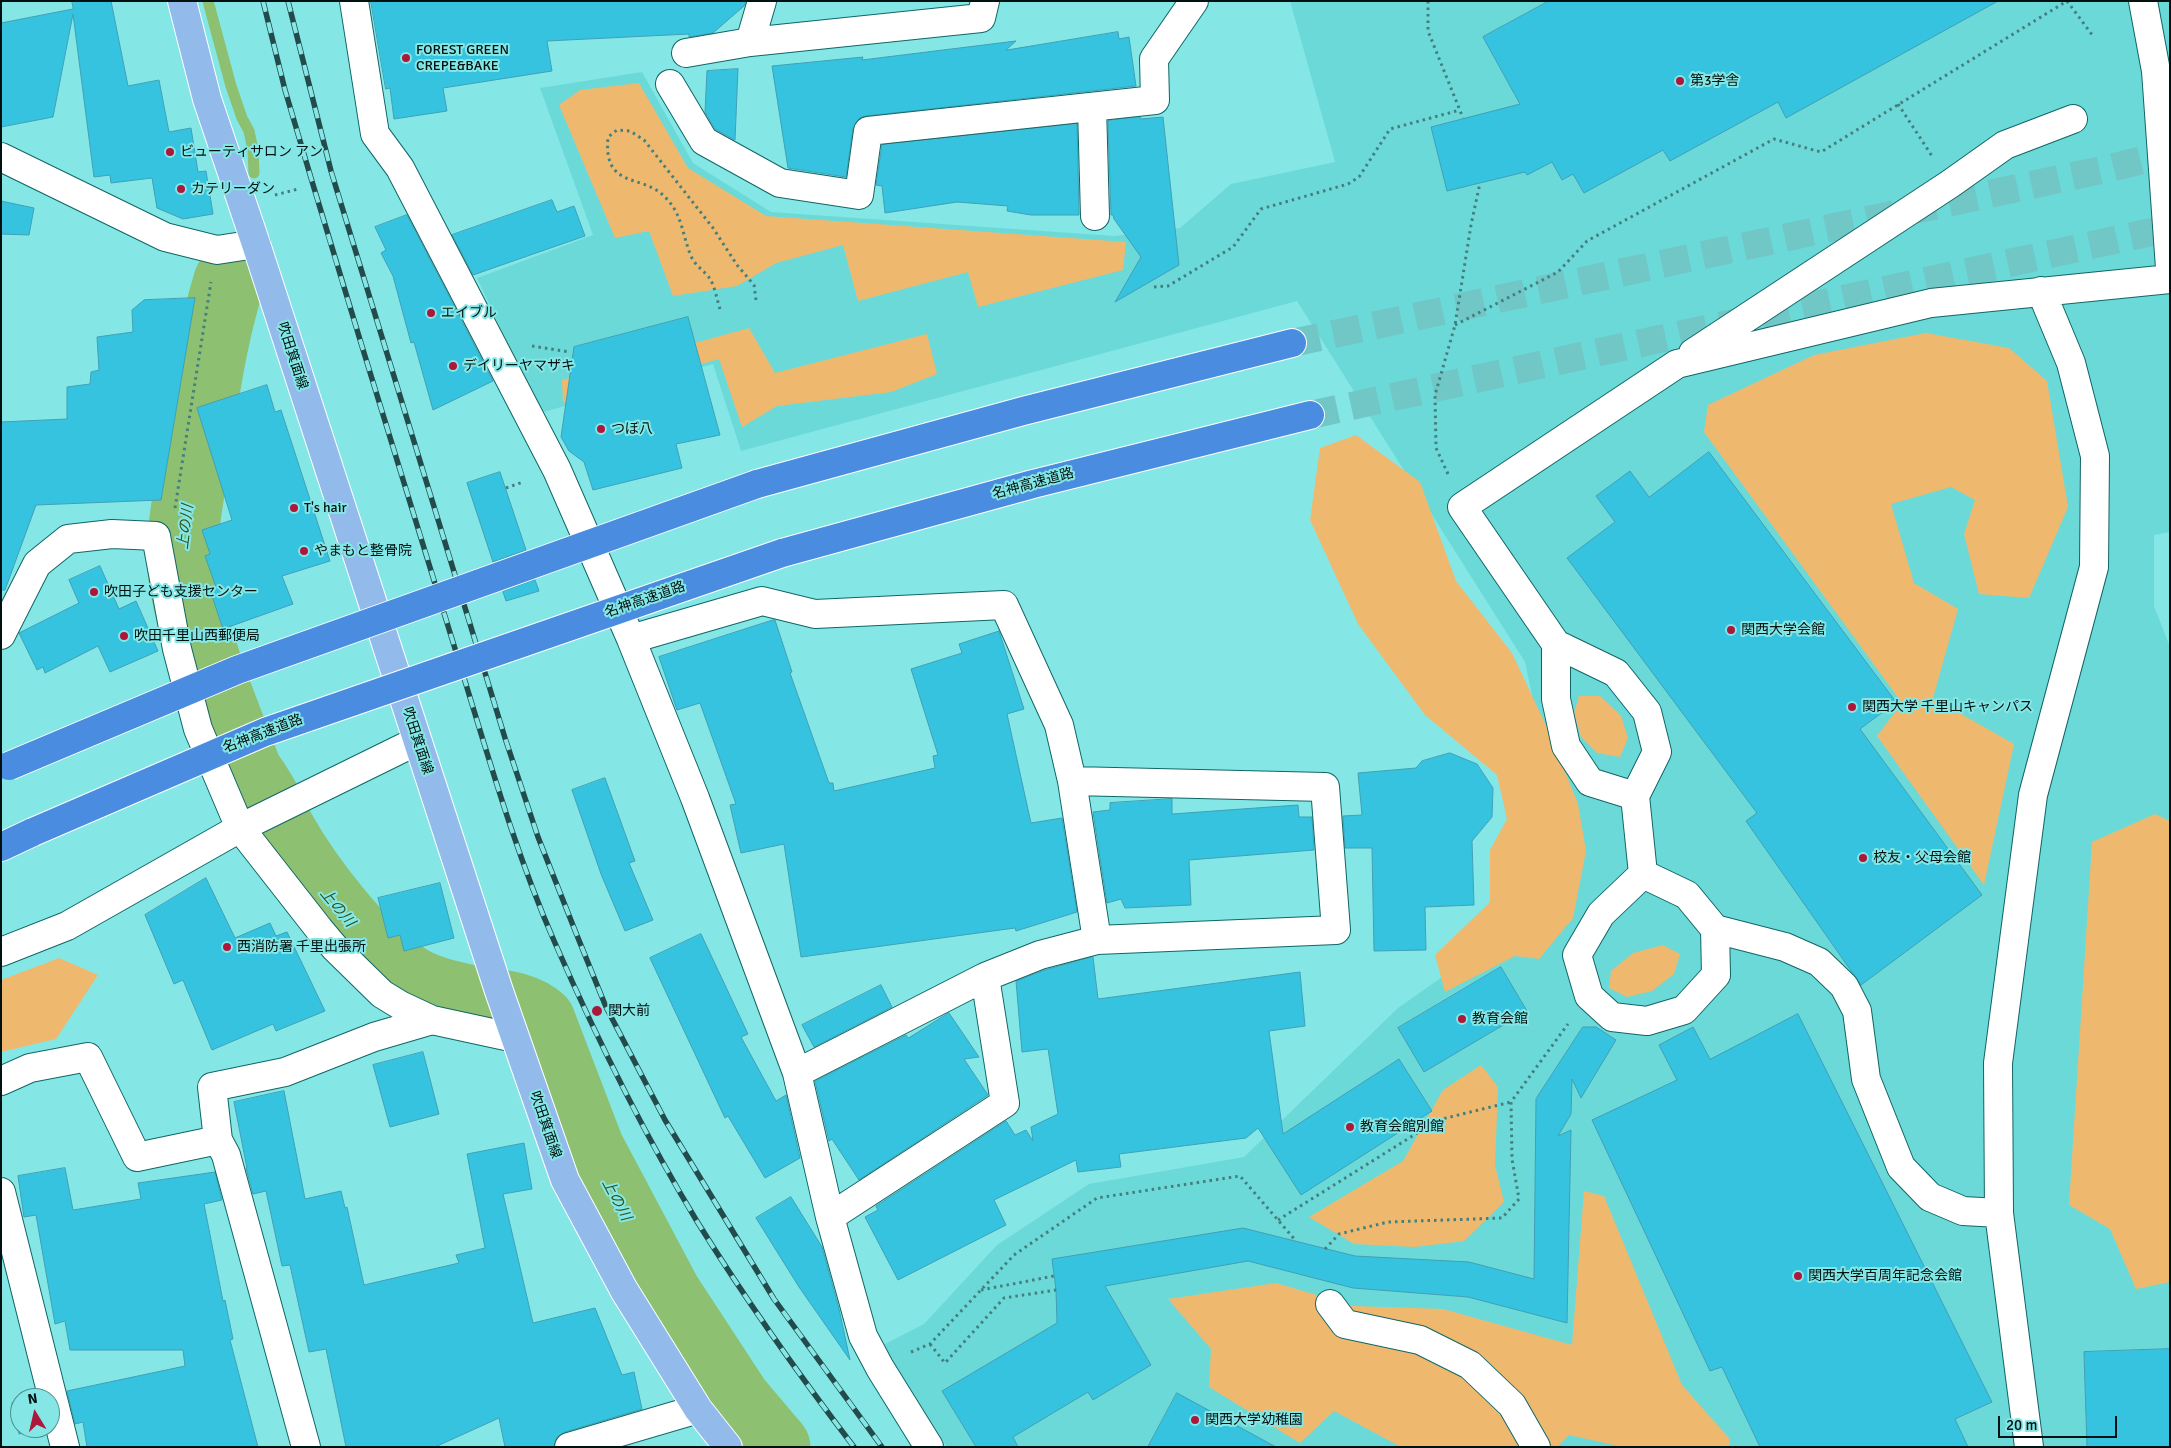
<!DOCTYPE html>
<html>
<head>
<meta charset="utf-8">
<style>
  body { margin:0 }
  #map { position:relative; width:2171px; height:1448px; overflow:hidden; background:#84e7e6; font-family:Signika,sans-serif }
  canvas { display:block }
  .frame { position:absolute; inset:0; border:2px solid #011; pointer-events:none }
  .north { position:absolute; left:10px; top:1388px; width:50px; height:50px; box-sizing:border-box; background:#84e7e6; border:1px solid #4f9191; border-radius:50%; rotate:351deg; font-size:14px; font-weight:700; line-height:20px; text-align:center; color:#011 }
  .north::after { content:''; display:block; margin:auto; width:18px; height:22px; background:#ac173c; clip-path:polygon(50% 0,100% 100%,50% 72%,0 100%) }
  .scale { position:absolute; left:1998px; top:1416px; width:119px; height:22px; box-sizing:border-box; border:2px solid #011; border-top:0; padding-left:6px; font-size:15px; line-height:18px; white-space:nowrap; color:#011; -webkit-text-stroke:4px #84e7e6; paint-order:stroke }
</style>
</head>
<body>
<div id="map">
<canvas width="2171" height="1448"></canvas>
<div class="frame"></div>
<div class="north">N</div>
<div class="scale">20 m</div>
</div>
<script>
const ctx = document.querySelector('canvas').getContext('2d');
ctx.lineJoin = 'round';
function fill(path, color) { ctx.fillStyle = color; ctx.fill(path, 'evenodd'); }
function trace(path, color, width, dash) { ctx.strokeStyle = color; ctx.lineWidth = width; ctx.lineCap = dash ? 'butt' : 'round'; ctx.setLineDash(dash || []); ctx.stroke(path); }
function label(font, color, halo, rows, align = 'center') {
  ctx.font = font + ' Signika,"Noto Sans JP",sans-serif'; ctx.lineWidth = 4; ctx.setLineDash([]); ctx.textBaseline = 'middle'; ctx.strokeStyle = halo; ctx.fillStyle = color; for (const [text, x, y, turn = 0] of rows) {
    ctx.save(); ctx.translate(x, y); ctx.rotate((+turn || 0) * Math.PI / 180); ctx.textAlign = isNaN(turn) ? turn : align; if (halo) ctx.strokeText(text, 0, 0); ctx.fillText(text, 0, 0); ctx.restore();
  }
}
const built = new Path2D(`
  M 1290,1 L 2170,1 L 2170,532 L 2154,535 L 2154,606 L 2170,647 L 2170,1447 L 947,1447 L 883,1345 L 924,1324 L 997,1245 L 1089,1184 L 1244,1157 L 1398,1008 L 1509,930 L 1544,753 L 1525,662 L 1297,301 L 741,451 L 713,364 L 540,413 L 477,278 L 593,235 L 540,88 L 642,72 L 693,163 L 771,212 L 1115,236 L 1180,228 L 1231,184 L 1335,162 Z`);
const green = new Path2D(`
  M 639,83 L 688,168 L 766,216 L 1126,242 L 1123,270 L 978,307 L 968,272 L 858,301 L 843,245 L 776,263 L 737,286 L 673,296 L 649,231 L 615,238 L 559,105 L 580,90 Z
  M 749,328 L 775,373 L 927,334 L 937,374 L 891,392 L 777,406 L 742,427 L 719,359 L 563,403 L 562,380 Z
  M 1926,333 L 2009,348 L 2047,381 L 2068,507 L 2029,598 L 1979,594 L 1964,534 L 1975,500 L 1951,487 L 1891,504 L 1914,583 L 1958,609 L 1933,698 L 2014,744 L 1984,885 L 1877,736 L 1902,703 L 1704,432 L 1708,405 L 1814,355 Z
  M 1356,435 L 1420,482 L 1456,581 L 1512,653 L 1550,734 L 1578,804 L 1586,851 L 1573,918 L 1539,959 L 1515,956 L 1445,992 L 1435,955 L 1490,902 L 1490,850 L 1507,819 L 1497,775 L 1425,715 L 1358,624 L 1310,520 L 1320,448 Z
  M 1579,696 L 1600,696 L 1621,716 L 1628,738 L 1620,757 L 1597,753 L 1581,737 L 1574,713 Z
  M 2155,814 L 2170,821 L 2170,1282 L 2136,1289 L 2110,1229 L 2069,1205 L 2092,842 Z
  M 1663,945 L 1680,954 L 1674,974 L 1652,991 L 1627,997 L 1609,988 L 1611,971 L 1633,953 Z
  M 59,958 L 98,975 L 56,1039 L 1,1052 L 1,980 Z
  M 1481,1065 L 1498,1087 L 1495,1165 L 1504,1202 L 1464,1241 L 1415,1247 L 1354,1244 L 1309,1217 L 1403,1161 L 1443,1090 Z
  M 1584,1191 L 1604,1196 L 1682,1385 L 1729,1438 L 1730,1447 L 1623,1447 L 1569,1435 L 1557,1447 L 1401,1447 L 1334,1411 L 1300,1443 L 1209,1387 L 1211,1349 L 1168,1299 L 1276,1283 L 1354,1306 L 1443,1309 L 1572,1345 Z`);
const stream = new Path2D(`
  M 208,1 L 231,86 L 242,118 L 249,131 L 253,150 L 254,173`);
const river = new Path2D(`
  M 229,281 C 210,343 202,404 193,468 C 187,507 178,545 185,585 C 197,650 224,711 247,772 C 262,791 270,811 281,832 C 308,880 361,948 407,979 C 424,990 448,996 468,1000 C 491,1005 522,1004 540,1021 L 589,1149 L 666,1294 L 736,1401 L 775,1447`);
const building = new Path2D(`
  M 72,1 L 111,1 L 128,86 L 159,80 L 169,132 L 191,128 L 198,172 L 206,171 L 213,214 L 183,219 L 157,208 L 152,178 L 111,183 L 110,175 L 94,177 L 73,14 L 53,117 L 1,127 L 1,23 L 73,9 Z
  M 371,1 L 746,1 L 744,6 L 713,33 L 689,37 L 689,34 L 547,41 L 552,71 L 443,88 L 447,111 L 394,119 L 390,88 L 386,89 Z
  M 1549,1 L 1998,1 L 1786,118 L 1778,102 L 1670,161 L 1663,150 L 1584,193 L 1573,174 L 1562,180 L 1552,162 L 1527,175 L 1525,172 L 1447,191 L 1431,127 L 1520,104 L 1483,37 Z
  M 1118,32 L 1119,39 L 1129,37 L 1136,86 L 866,116 L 860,118 L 853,128 L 846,177 L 788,168 L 772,66 L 863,57 L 862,60 L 1016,41 L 1006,50 Z
  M 738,69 L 735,140 L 715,129 L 705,112 L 707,71 Z
  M 1140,117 L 1141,119 L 1163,117 L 1179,265 L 1115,302 L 1141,257 L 1114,219 L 1113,215 L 1111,215 L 1108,121 Z
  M 1077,124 L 1079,215 L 1031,215 L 1007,211 L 1008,206 L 957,202 L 885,213 L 882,186 L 876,185 L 882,145 Z
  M 552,200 L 557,212 L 574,206 L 585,236 L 473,275 L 452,235 Z
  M 1,201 L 34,208 L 29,235 L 1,234 Z
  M 407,215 L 493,381 L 433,410 L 414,342 L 411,343 L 393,276 L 381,253 L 386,250 L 375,227 Z
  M 195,298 L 161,500 L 36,505 L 5,590 L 1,590 L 1,422 L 67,419 L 67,387 L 90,384 L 91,372 L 99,370 L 97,337 L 133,332 L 132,310 L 144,300 Z
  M 688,317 L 720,435 L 676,444 L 682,468 L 593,490 L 584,462 L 569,451 L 561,437 L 574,347 Z
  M 267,385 L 275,412 L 281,410 L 330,561 L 282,576 L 293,604 L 223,629 L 210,590 L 216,587 L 205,556 L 210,554 L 202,530 L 232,520 L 197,408 Z
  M 1709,452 L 1896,702 L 1860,729 L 1982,895 L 1861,985 L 1746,821 L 1757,813 L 1567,558 L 1615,522 L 1596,496 L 1630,471 L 1649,497 Z
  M 500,472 L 526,550 L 493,562 L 467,483 Z
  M 100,566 L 119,609 L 136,601 L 158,651 L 110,672 L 98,646 L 45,673 L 43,667 L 37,670 L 19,633 L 79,603 L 69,580 Z
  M 535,580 L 539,591 L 506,601 L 503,592 Z
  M 773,620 L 775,620 L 792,672 L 790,673 L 829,783 L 833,783 L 834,791 L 935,768 L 933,756 L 938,755 L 911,669 L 962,653 L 959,644 L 999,631 L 1024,709 L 1007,714 L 1031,823 L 1062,818 L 1077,912 L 1016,931 L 1015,928 L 801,957 L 784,844 L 741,853 L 730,805 L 736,804 L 700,703 L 677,710 L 659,657 Z
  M 1450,753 L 1477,764 L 1493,788 L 1492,817 L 1472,841 L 1474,905 L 1425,907 L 1426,950 L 1374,951 L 1372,848 L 1345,848 L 1343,816 L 1362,815 L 1358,773 L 1416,768 L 1422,761 Z
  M 605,778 L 635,861 L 629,863 L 653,920 L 625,931 L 601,874 L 572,790 Z
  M 1172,799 L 1172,814 L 1298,805 L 1299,817 L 1312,817 L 1314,850 L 1189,860 L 1191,905 L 1125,908 L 1121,899 L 1107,903 L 1093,812 L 1110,810 L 1110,803 Z
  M 206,878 L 235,938 L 270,923 L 276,936 L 287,932 L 325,1011 L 276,1031 L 273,1024 L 212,1050 L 183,980 L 174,984 L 145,915 Z
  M 440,883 L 454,938 L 404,951 L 400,935 L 388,938 L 378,898 Z
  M 701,934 L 748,1034 L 741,1037 L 776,1101 L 786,1095 L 800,1158 L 765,1178 L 728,1116 L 725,1118 L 650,958 Z
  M 1093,957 L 1098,999 L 1300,972 L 1305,1026 L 1269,1031 L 1283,1134 L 1399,1059 L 1432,1111 L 1301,1195 L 1258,1128 L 1246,1138 L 1119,1154 L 1121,1167 L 1078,1172 L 1076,1160 L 994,1200 L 1006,1225 L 898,1280 L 865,1217 L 878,1210 L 876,1206 L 1006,1121 L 1015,1135 L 1026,1130 L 1033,1141 L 1031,1127 L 1058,1114 L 1048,1049 L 1022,1052 L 1016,981 L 1045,970 Z
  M 1501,967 L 1527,1011 L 1424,1072 L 1398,1028 Z
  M 881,985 L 892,1007 L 814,1047 L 802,1025 Z
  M 949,1013 L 979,1057 L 964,1059 L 988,1095 L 859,1180 L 832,1139 L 829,1141 L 815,1081 L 906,1035 L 908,1038 Z
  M 1798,1014 L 1992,1402 L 1955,1419 L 1968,1447 L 1760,1447 L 1722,1367 L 1710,1371 L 1592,1120 L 1677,1080 L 1659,1045 L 1693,1027 L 1710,1059 Z
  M 1583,1027 L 1596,1027 L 1616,1040 L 1581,1098 L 1572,1079 L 1571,1114 L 1558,1136 L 1571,1130 L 1567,1323 L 1468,1297 L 1353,1288 L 1248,1261 L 1105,1286 L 1151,1365 L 1093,1400 L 1088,1392 L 1013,1437 L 1018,1447 L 976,1447 L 942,1391 L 1057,1323 L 1056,1290 L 1052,1259 L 1243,1228 L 1355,1256 L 1469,1262 L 1534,1279 L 1536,1099 Z
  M 423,1052 L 439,1114 L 390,1127 L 373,1065 Z
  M 284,1091 L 305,1199 L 341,1191 L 345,1208 L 347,1207 L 364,1285 L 459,1263 L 456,1255 L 485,1248 L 467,1154 L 524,1143 L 532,1189 L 503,1194 L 533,1323 L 595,1308 L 622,1375 L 634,1372 L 642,1409 L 565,1432 L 557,1437 L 554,1447 L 505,1447 L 499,1418 L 435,1447 L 346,1447 L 326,1349 L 309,1352 L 290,1265 L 282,1266 L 266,1191 L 253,1194 L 246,1168 L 247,1168 L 234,1102 Z
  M 65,1168 L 73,1210 L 141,1199 L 138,1183 L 215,1172 L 222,1200 L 204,1204 L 223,1301 L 225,1300 L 233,1339 L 230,1340 L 258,1447 L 87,1447 L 83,1422 L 75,1424 L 67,1391 L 185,1366 L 183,1350 L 70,1350 L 65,1321 L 55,1324 L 36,1215 L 24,1217 L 18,1176 Z
  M 791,1197 L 822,1247 L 839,1309 L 850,1360 L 799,1287 L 756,1218 Z
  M 2170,1349 L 2170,1447 L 2087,1447 L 2084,1352 Z
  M 1177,1393 L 1276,1447 L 1148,1447 Z
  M 20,1401 L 20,1428 L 44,1429 L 19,1434 L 12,1403 Z`);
const highwayTunnel = new Path2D(`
  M 1292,343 L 2111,168 L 2170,153
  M 1310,415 L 2170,228`);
const path = new Path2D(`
  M 1428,1 L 1428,31 L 1463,118
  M 2067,1 L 2093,36
  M 1898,104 L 1932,156
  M 275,195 L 298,189
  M 1154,287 L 1168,286 L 1233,247 L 1261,209 L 1348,184 L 1359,177 L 1390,129 L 1460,110
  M 720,309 C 717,300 715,287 710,279 C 706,272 695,266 691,256 C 682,235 683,215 665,197 C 642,173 603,190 608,137 L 617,130 L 630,131 L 644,140 L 713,228 L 737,265 L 754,285 L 756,300
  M 1455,325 L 1558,272 L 1587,241 L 1774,139 L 1821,152 L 2067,1
  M 532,346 L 570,352
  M 1448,474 L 1436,448 L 1435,395 L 1455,325 L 1471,225 L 1480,183
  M 506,488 L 523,482
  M 175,508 L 211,282
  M 1278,1220 L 1438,1120 L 1511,1102
  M 1325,1249 L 1339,1234 L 1388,1222 L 1502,1218 L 1519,1199 L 1512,1159 L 1511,1102 L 1568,1024
  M 981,1290 L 1054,1276
  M 930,1344 L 945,1363 L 1004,1298 L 1056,1290
  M 911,1352 L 930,1344 L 1014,1255 L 1097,1198 L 1240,1176 L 1296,1241`);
const minor = new Path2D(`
  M 354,1 L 375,134 L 400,168 L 557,470 L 631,639 L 695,798 L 797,1073 L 830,1217 L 863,1336 L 880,1368 L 929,1447
  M 762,1 L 750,42 L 981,18 L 985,1
  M 2143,1 L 2156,71 L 2170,268
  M 686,53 L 750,42
  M 670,84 L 704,141 L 780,183 L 859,195 L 868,131 L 1155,100 L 1154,59 L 1194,1
  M 1092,107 L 1095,216
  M 1,157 L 165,237 L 217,250 L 256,244
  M 1693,353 L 1950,184 L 2005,145 L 2073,119
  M 1,635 L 37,564 L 68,539 L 112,534 L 156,536 L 177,649 L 198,729 L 240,828 L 319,929 L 335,948 L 382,994 L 400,1005 L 432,1020 L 515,1038
  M 631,639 L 762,601 L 815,614 L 1004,605 L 1059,725 L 1072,781 L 1325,787 L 1336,930 L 1097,940 L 1040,955 L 985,977 L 1005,1103 L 830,1217
  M 1556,644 L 1462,507 L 1677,364 L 1931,303 L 2170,279
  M 1556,644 L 1616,673 L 1647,712 L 1657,752 L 1635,796 L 1590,782 L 1566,746 L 1556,699 Z
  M 1072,781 L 1097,940
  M 1635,796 L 1643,874
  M 1643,874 L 1687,895 L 1715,929 L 1716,975 L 1684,1010 L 1647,1021 L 1612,1017 L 1589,996 L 1577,955 L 1601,914 Z
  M 1715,929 L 1785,947 L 1819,962 L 1844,986 L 1857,1011 L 1866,1079 L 1901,1167 L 1930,1197 L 1963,1211 L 1999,1213
  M 1,952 L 67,926 L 240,828 L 417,741
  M 797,1073 L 985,977
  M 1,1081 L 30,1068 L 88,1057 L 137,1157 L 218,1140 L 212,1087 L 285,1072 L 374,1037 L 432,1020
  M 218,1140 L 226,1155 L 306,1447
  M 1,1192 L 65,1447
  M 1330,1304 L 1345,1324 L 1420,1340 L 1470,1365 L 1512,1405 L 1536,1447
  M 569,1447 L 698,1409
  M 2029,1447 L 1999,1213 L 1998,1063 L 2033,795 L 2094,567 L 2095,456 L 2071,363 L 2041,291`);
const major = new Path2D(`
  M 182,1 L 207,99 L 256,244 L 499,991 L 565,1180 L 624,1290 L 698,1409 L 728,1447`);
const highway = new Path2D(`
  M 757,484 L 1023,411 L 1292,343
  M 782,553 L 1033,484 L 1310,415
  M 1,847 L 33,832`);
const rail = new Path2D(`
  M 263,1 L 285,90 L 311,178 C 357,332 405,485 452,639 C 484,741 512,845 555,943 C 597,1039 644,1134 698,1223 C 746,1300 799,1375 854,1447
  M 288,1 L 331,171 L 505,738 L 538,837 L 576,933 L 606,1007 L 665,1120 L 774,1299 L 882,1447`);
const highwayBridge = new Path2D(`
  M 9,766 L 237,670 L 757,484
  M 33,832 L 265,732 L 782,553`);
const markers = [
  [406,58,5,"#ac173c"],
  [1680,81,5,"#ac173c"],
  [170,152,5,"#ac173c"],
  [181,189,5,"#ac173c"],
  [431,313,5,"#ac173c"],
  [453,366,5,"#ac173c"],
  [601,429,5,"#ac173c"],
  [294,508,5,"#ac173c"],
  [304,551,5,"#ac173c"],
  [94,592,5,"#ac173c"],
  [1731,630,5,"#ac173c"],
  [124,636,5,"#ac173c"],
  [1852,707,5,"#ac173c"],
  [1863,858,5,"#ac173c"],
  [227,947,5,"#ac173c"],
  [597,1011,6,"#ac173c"],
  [1462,1019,5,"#ac173c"],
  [1350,1127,5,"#ac173c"],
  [1798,1276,5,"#ac173c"],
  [1195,1420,5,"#ac173c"]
];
const poiNames = [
  ["FOREST GREEN",416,50],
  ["CREPE&BAKE",416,66],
  ["第3学舎",1690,81],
  ["ビューティサロン アン",180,152],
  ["カテリーダン",191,189],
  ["エイブル",441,313],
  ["デイリーヤマザキ",463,366],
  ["つぼ八",611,429],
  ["T's hair",304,508],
  ["やまもと整骨院",314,551],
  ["吹田子ども支援センター",104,592],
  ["関西大学会館",1741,630],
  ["吹田千里山西郵便局",134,636],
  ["関西大学 千里山キャンパス",1862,707],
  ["校友・父母会館",1873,858],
  ["西消防署 千里出張所",237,947],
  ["関大前",608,1011],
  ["教育会館",1472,1019],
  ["教育会館別館",1360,1127],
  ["関西大学百周年記念会館",1808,1276],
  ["関西大学幼稚園",1205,1420]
];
const streetNames = [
  ["吹田箕面線",292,356,72],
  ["名神高速道路",1033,484,-15],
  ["名神高速道路",645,600,-19],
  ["名神高速道路",263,734,-21],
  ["吹田箕面線",417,741,72],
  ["吹田箕面線",545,1125,71]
];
const waterNames = [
  ["上の川",186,527,-83],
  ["上の川",337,908,50],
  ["上の川",616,1200,62]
];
fill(built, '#6cd9d9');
fill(green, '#eeb96e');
trace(stream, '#8dc070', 11);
trace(river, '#8dc070', 71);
fill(building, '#35c3df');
trace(building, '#41a0b6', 1);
trace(highwayTunnel, '#70c7c6', 28, [28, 14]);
trace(minor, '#106666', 30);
trace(major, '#fff', 30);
trace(highway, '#fff', 30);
trace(path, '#447f7e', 3, [2.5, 4]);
trace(minor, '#fff', 28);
trace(major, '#92bbec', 28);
trace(highway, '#4a8de0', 28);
trace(rail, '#244b4b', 5.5);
trace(rail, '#84e7e6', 4, [11]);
trace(highwayBridge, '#fff', 30, []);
trace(highwayBridge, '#4a8de0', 28);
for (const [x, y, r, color] of markers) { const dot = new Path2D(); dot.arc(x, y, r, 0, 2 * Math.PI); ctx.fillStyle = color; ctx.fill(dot); trace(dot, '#84e7e6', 2); }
label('14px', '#011', '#84e7e6', poiNames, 'left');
label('14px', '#011', '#84e7e6', streetNames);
label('italic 15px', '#32531c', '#84e7e6', waterNames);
</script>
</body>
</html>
